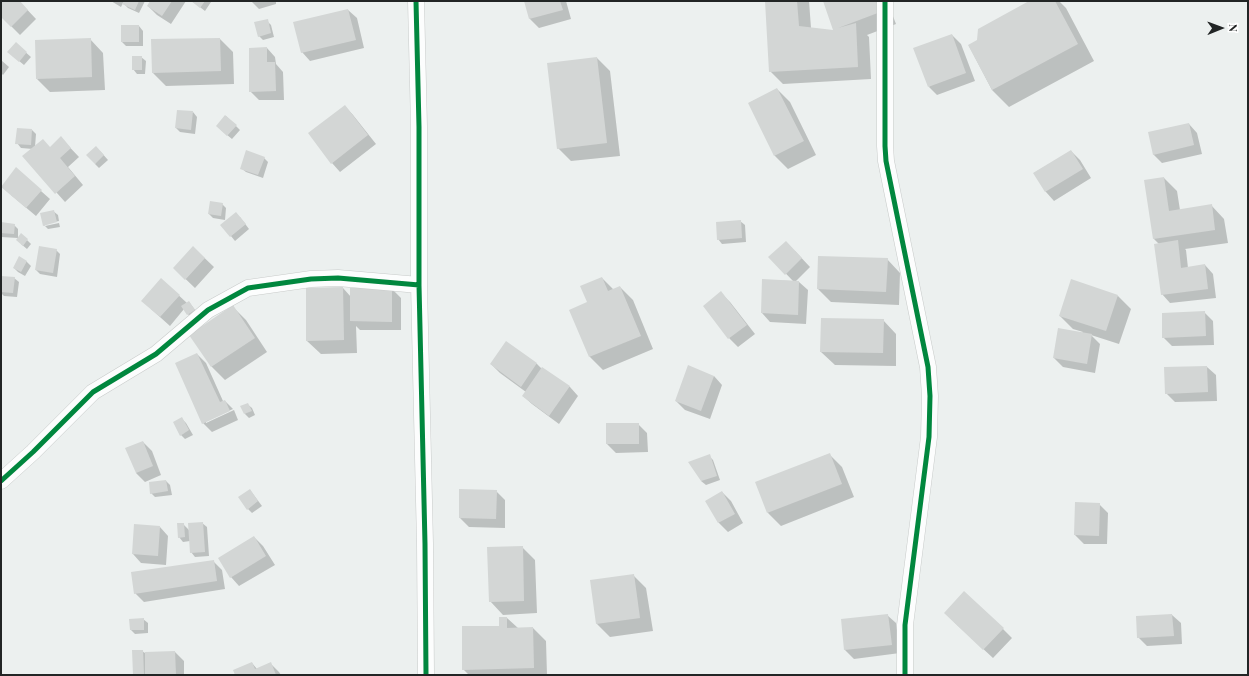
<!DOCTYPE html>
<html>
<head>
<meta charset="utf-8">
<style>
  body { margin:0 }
  #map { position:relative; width:1249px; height:676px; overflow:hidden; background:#ecf0ef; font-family:"Playfair Display",serif }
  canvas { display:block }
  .frame { position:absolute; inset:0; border:2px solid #222525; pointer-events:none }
  .north { position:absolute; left:1201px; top:8px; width:40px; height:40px; -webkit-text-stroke:3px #fff; paint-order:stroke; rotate:89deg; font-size:11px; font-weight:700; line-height:16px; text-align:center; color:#222525 }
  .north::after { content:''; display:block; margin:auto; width:14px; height:18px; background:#222525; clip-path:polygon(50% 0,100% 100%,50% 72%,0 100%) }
</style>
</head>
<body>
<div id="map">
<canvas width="1249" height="676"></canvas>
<div class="frame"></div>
<div class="north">N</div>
</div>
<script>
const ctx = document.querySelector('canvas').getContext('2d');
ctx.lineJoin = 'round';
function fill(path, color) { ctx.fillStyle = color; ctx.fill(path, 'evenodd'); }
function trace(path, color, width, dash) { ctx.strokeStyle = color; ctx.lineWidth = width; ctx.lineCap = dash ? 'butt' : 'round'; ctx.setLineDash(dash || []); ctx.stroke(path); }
const shadow = new Path2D(`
  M 1,1 L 19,1 L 36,19 L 20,35 L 1,16 Z
  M 111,1 L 145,1 L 139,13 L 128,8 L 123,3 L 121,7 Z
  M 151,1 L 186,1 L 171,24 L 157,15 L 148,6 Z
  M 192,1 L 210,1 L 211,2 L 205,11 Z
  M 251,1 L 276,1 L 276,4 L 259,9 Z
  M 525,1 L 566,1 L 571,19 L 539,28 L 530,19 Z
  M 766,1 L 809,1 L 811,28 L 835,31 L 824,1 L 887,1 L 896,24 L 867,35 L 869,37 L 871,79 L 783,84 L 770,71 Z
  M 1031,1 L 1059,1 L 1066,8 L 1094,61 L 1009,107 L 992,90 L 969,46 L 978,41 Z
  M 348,10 L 357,18 L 364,48 L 310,61 L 302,52 Z
  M 267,21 L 271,25 L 274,37 L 263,40 L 259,36 Z
  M 139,26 L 143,31 L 143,46 L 126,46 L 122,42 Z
  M 952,35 L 961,44 L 975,81 L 937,95 L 929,87 Z
  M 90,39 L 103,53 L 105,90 L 50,92 L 37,79 Z
  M 220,39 L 233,52 L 234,84 L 166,86 L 153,73 L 152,40 Z
  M 16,44 L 31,57 L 24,65 L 13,56 Z
  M 267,48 L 275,57 L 276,64 L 283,72 L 284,100 L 259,100 L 250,91 Z
  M 141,57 L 146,61 L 145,74 L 137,74 L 133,69 Z
  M 597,58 L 610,71 L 620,156 L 571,161 L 558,148 Z
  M 1,60 L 9,67 L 3,75 L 1,73 Z
  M 777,89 L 790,102 L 816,155 L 788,169 L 775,156 L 749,103 Z
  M 345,106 L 353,115 L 376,144 L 340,172 L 332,163 Z
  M 193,112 L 197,117 L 195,134 L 180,132 L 176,128 Z
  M 226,116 L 240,130 L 232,139 L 221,130 Z
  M 1189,124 L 1197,133 L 1202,154 L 1162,163 L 1153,154 Z
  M 32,130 L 36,134 L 35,147 L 50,148 L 61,138 L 79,157 L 68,167 L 83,185 L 65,202 L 24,156 L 33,149 L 21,148 L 17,143 Z
  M 100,151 L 108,160 L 99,168 L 95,164 Z
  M 1071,151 L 1080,160 L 1091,178 L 1054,201 L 1046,192 L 1034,173 Z
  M 264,158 L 268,162 L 263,178 L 246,172 L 241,168 Z
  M 16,169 L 50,199 L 36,216 L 11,195 Z
  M 1164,178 L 1177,191 L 1180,210 L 1211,205 L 1224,219 L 1228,243 L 1185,249 L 1186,250 L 1188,268 L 1205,265 L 1213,274 L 1216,298 L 1170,303 L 1162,294 L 1159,244 L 1154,239 Z
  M 222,204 L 226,208 L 225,220 L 213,218 L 209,214 Z
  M 53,211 L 58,215 L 59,221 L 45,224 L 45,226 L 59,223 L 60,227 L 48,229 L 44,225 Z
  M 240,217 L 249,229 L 235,241 L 222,225 Z
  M 740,221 L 745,225 L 746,242 L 722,244 L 718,239 Z
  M 1,223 L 14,225 L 18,229 L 18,238 L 1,237 Z
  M 27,240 L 31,244 L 27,249 L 21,244 Z
  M 193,247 L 214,267 L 195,288 L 174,268 Z
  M 56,250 L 60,254 L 57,277 L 40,274 L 36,270 Z
  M 795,251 L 810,267 L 796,281 L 799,282 L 808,290 L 806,324 L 770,322 L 762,313 L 763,280 L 793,281 L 770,257 Z
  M 819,257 L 887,259 L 900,273 L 899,305 L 831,302 L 818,289 Z
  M 26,261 L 31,266 L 25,276 L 18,272 L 14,268 Z
  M 1,277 L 14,278 L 19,282 L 17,297 L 4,296 L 1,293 Z
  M 602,278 L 614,290 L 620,287 L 633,300 L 653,349 L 603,370 L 590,357 L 571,310 L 588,303 Z
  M 161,279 L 187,303 L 189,302 L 199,315 L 192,319 L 184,309 L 170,326 L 151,309 Z
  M 343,288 L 351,297 L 392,289 L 401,298 L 401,330 L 360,330 L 356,326 L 357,353 L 321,354 L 307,341 Z
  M 721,293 L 730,302 L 755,334 L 738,347 L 729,338 L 704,306 Z
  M 1118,296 L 1131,309 L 1119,344 L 1091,335 L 1100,344 L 1095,373 L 1063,367 L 1054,358 L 1083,332 L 1073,329 L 1060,316 Z
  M 233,307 L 246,320 L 267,352 L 225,380 L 212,367 L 190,335 Z
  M 1204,312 L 1213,321 L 1214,345 L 1172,346 L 1163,337 Z
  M 883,320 L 896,334 L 896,366 L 835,365 L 821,352 Z
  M 506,342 L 537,364 L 542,369 L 542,368 L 570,387 L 578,396 L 559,424 L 532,404 L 523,396 L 526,392 L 500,373 L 491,364 Z
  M 197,354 L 206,363 L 223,401 L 225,401 L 233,409 L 206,421 L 206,423 L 234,410 L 238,420 L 212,432 L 203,423 Z
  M 1207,367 L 1216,375 L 1217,401 L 1175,402 L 1166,393 Z
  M 714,376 L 722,385 L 710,419 L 685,410 L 676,401 Z
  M 247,404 L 252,408 L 255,415 L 249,418 L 245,414 Z
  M 182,419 L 186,423 L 193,435 L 185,439 L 181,435 Z
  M 638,424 L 647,433 L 648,452 L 616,453 L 607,444 Z
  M 143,442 L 152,451 L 161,475 L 145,482 L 136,473 Z
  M 829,454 L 842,467 L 854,497 L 781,526 L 768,513 L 756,483 Z
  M 709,456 L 713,460 L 720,480 L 706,485 L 701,481 Z
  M 166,481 L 170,485 L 172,495 L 155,497 L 151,493 Z
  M 250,490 L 262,506 L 252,513 L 248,509 Z
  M 496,491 L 505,500 L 505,528 L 469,527 L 460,518 Z
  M 722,492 L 731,501 L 743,523 L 728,532 L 719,523 L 707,501 Z
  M 1099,504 L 1108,513 L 1107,544 L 1084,544 L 1075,535 Z
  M 202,523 L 207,527 L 209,556 L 195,557 L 191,552 L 190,541 L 183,542 L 179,537 L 183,524 L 189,530 Z
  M 160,527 L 168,536 L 166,565 L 141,563 L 133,554 Z
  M 254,537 L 263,546 L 275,565 L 239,586 L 231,577 Z
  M 522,547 L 535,560 L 537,613 L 503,615 L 490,601 Z
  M 213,561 L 222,570 L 225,589 L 144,602 L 135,593 Z
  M 633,575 L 646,588 L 653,631 L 610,637 L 597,624 L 591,581 Z
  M 887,615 L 896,623 L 900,653 L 854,659 L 845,650 L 842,620 Z
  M 1172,615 L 1181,623 L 1182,644 L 1147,646 L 1138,637 Z
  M 507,618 L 518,628 L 533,628 L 546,641 L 547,675 L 469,675 L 463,669 Z
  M 143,619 L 148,623 L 148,633 L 135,634 L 131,630 L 130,620 Z
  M 954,622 L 1003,629 L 1012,638 L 993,658 Z
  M 142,651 L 145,653 L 175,652 L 184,661 L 184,675 L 134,675 Z
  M 252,663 L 257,669 L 270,663 L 279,672 L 281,675 L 236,675 Z`);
const building = new Path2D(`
  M 1,1 L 20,1 L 28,10 L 11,27 L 1,17 Z
  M 124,1 L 139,1 L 135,10 L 122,4 Z
  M 150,1 L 172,1 L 162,16 L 147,6 Z
  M 191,1 L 205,1 L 200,8 Z
  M 524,1 L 560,1 L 563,10 L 529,19 Z
  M 765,1 L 797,1 L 799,26 L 833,30 L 823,1 L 880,1 L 883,11 L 838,28 L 856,23 L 858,67 L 769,72 Z
  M 1029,1 L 1055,1 L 1078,44 L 992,90 L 968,45 L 977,40 L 978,29 Z
  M 348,9 L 356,40 L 301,53 L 293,22 Z
  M 268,19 L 271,33 L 258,37 L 254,22 Z
  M 121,25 L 139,25 L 139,42 L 121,42 Z
  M 952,34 L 966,73 L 928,87 L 913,48 Z
  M 91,38 L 92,77 L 36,79 L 35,40 Z
  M 220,38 L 221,71 L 152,73 L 151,39 Z
  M 16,42 L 27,52 L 19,62 L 7,52 Z
  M 267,47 L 267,62 L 275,62 L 276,91 L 249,92 L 249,48 Z
  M 132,56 L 142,56 L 142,70 L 132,70 Z
  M 597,57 L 607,143 L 557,149 L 547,63 Z
  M 777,88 L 804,141 L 774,156 L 748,103 Z
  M 345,105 L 368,135 L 331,164 L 308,133 Z
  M 177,110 L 193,111 L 191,130 L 175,128 Z
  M 225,115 L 237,125 L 227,136 L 216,126 Z
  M 1189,123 L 1194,145 L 1153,155 L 1148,132 Z
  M 17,128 L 32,129 L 31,145 L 15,144 Z
  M 61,136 L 71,148 L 60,158 L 75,176 L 55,194 L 22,156 L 43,139 L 50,147 Z
  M 96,146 L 104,155 L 95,164 L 86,155 Z
  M 246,150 L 265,157 L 258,175 L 240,169 Z
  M 1071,150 L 1083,169 L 1045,192 L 1033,173 Z
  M 16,167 L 42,190 L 26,208 L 1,187 Z
  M 1164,177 L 1169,211 L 1212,204 L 1215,230 L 1153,239 L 1144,180 Z
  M 210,201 L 223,203 L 221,216 L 208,214 Z
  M 54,210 L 57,222 L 43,226 L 40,213 Z
  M 236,212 L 246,224 L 230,237 L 220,225 Z
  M 741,220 L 742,238 L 717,240 L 716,222 Z
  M 1,222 L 15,224 L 14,234 L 1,233 Z
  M 21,233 L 28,239 L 23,246 L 16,240 Z
  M 1178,240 L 1181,268 L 1205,264 L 1208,289 L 1161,295 L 1154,244 Z
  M 786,241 L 802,258 L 785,275 L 768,257 Z
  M 39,246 L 57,249 L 53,273 L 35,270 Z
  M 193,246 L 205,258 L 185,280 L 173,268 Z
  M 19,256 L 27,261 L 21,272 L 13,268 Z
  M 818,256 L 888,258 L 886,292 L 817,289 Z
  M 1,276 L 15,277 L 13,293 L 1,292 Z
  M 602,277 L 608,291 L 620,286 L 641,336 L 589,357 L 569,310 L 587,302 L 580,286 Z
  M 161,278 L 180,295 L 160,317 L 141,301 Z
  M 762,279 L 799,281 L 798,315 L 761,313 Z
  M 1071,279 L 1118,295 L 1106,331 L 1059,316 Z
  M 343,287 L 344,340 L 306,341 L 306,288 Z
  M 350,288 L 392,288 L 392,322 L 350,321 Z
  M 721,291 L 747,325 L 728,339 L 703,306 Z
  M 189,301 L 195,310 L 187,315 L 181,306 Z
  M 233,305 L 255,338 L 211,367 L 189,335 Z
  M 1205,311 L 1206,336 L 1162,338 L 1162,313 Z
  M 821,318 L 884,319 L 883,353 L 820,352 Z
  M 1058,328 L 1092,334 L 1087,364 L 1053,358 Z
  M 506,341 L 537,363 L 521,387 L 490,364 Z
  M 197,353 L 220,402 L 225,400 L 230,411 L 202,424 L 175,363 Z
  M 688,365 L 714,376 L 701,411 L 675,401 Z
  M 1207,366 L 1208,392 L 1165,394 L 1164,367 Z
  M 542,367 L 570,386 L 549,416 L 522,396 Z
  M 248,403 L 252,411 L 244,414 L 240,406 Z
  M 182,417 L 189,430 L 180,436 L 173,422 Z
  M 606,423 L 639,423 L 639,444 L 606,444 Z
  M 143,441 L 153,466 L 136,473 L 125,448 Z
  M 830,453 L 842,484 L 767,513 L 755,482 Z
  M 710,454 L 717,476 L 701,481 L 688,462 Z
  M 166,480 L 168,491 L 150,494 L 149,482 Z
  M 250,489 L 258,501 L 247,510 L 238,497 Z
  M 459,489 L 497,490 L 496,519 L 459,518 Z
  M 722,491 L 735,514 L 718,523 L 705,501 Z
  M 1075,502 L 1100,503 L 1099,536 L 1074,535 Z
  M 203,522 L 205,552 L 190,553 L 188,523 Z
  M 177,523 L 184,523 L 185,537 L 178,538 Z
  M 134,524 L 160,526 L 158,556 L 132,554 Z
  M 254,536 L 266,556 L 230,578 L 218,558 Z
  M 523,546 L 524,601 L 489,602 L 487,547 Z
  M 214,560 L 217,581 L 134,594 L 131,572 Z
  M 634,574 L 640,618 L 596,624 L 590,580 Z
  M 964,591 L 1004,628 L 983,650 L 944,613 Z
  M 888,614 L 892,645 L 844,650 L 841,619 Z
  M 1172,614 L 1174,636 L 1137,638 L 1136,616 Z
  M 499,617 L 507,617 L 507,628 L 533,627 L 534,668 L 462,670 L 462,626 L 499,626 Z
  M 144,618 L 144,630 L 130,630 L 129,619 Z
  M 132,650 L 143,650 L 144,675 L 133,675 Z
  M 175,651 L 176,675 L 145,675 L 145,652 Z
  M 252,662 L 255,669 L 271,662 L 276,675 L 235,675 L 233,670 Z`);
const street = new Path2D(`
  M 416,1 L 419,127 L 419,285 L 425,544 L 426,675
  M 885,1 L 885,146 L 886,161 L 928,367 L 930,396 L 929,437 L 905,625 L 905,675
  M 1,481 L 33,452 L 93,392 L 156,354 L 208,310 L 248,288 L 311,279 L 338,278 L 419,285`);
const cycleway = new Path2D(`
  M 416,1 L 419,127 L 419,285 L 425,544 L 426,675
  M 885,1 L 885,146 L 886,161 L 928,367 L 930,396 L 929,437 L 905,625 L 905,675
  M 1,481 L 33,452 L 93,392 L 156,354 L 208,310 L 248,288 L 311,279 L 338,278 L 419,285`);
fill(shadow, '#0003');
fill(building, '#d3d6d5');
trace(street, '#c8cbca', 17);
trace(street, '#fcfdfd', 16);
trace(cycleway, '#00873e', 5);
</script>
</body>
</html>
